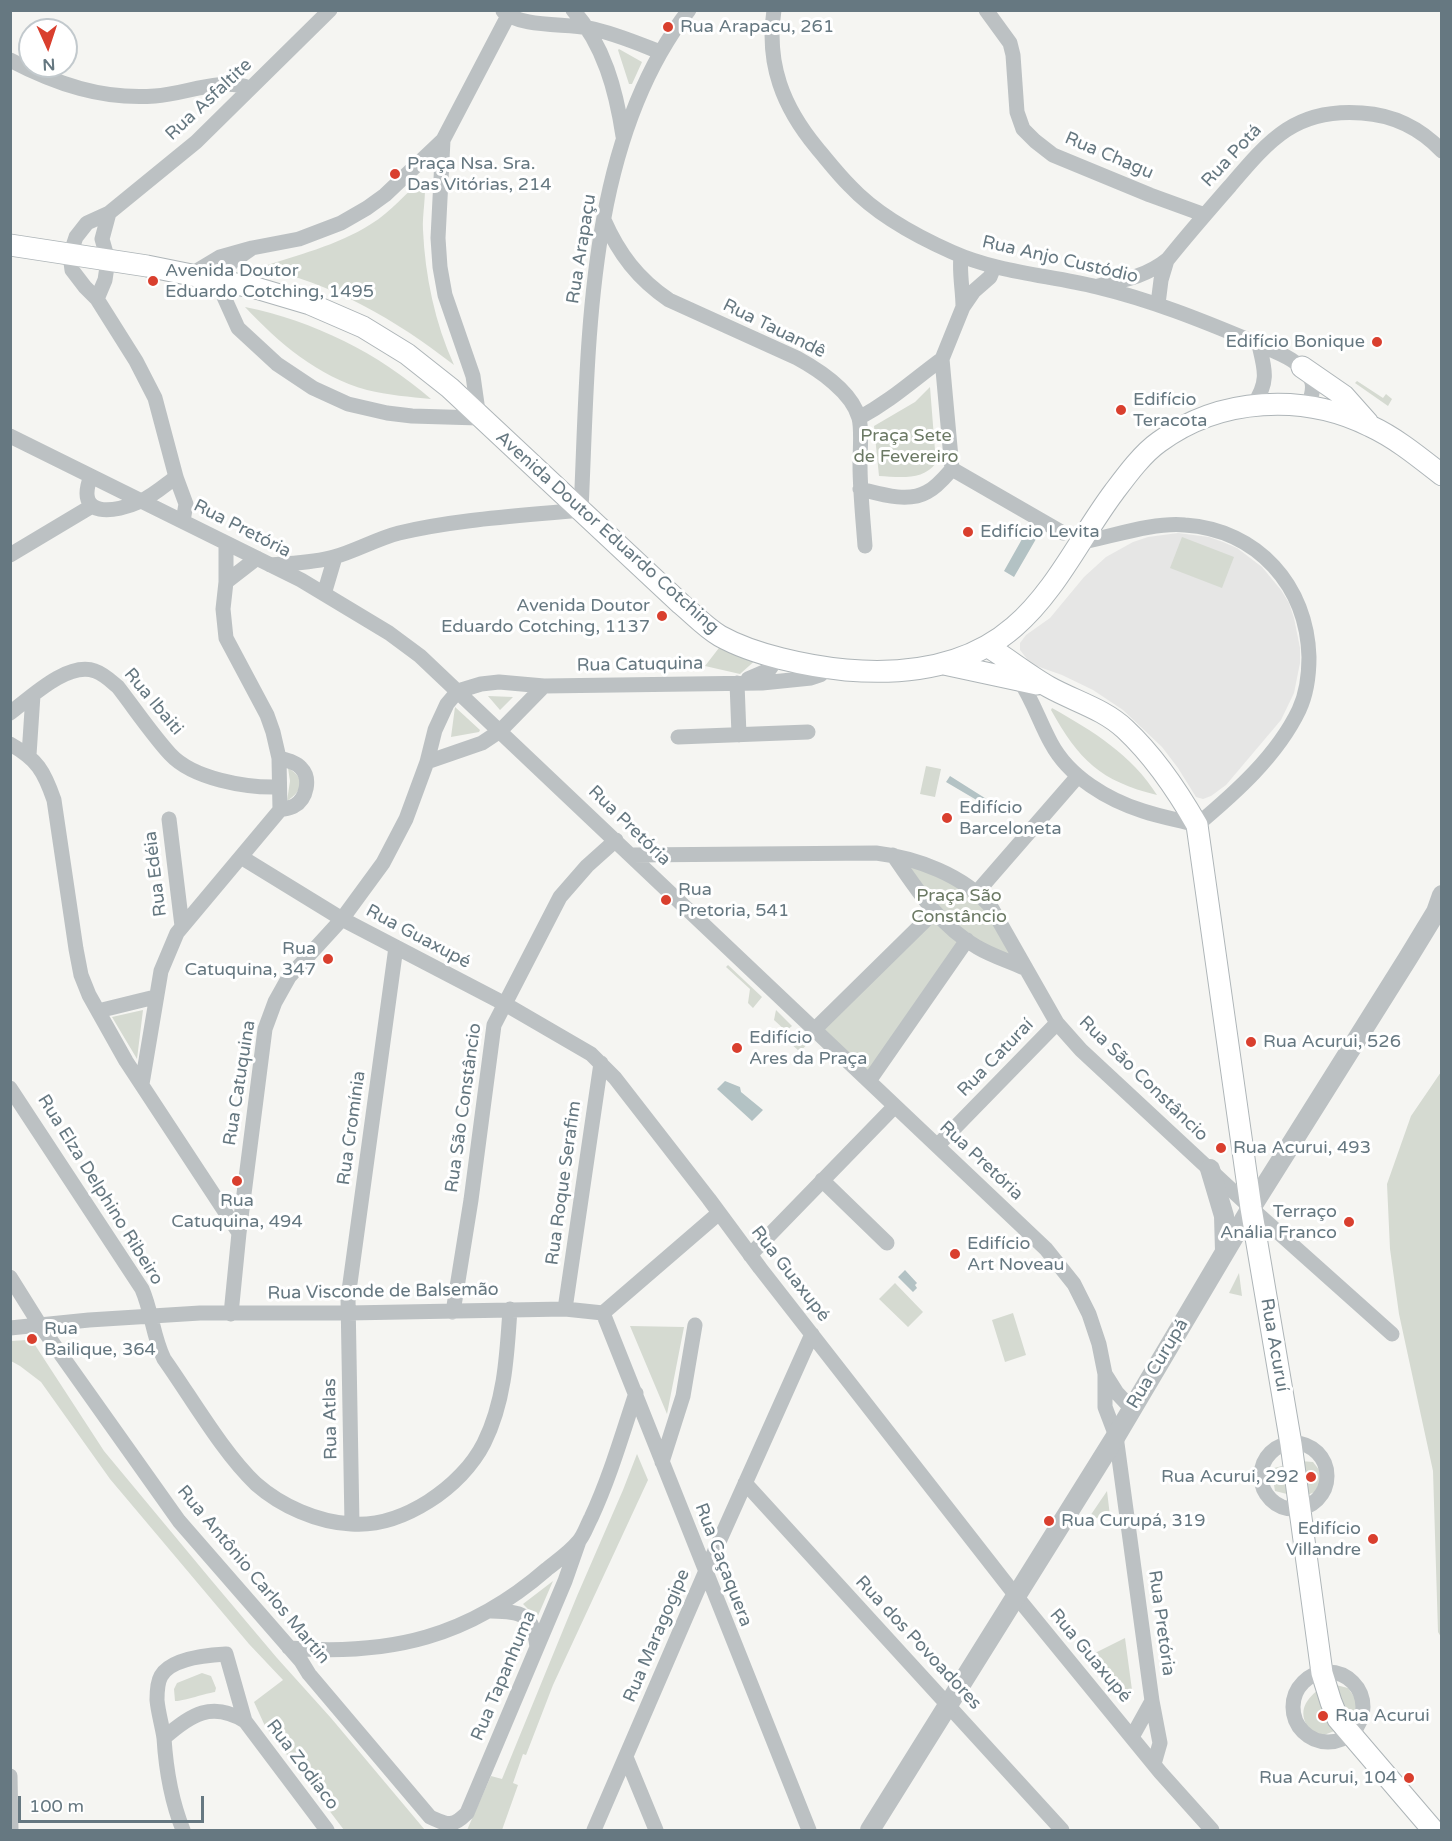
<!DOCTYPE html>
<html>
<head>
<meta charset="utf-8">
<style>
  body { margin:0 }
  #map { position:relative; width:1452px; height:1841px; overflow:hidden; background:#f5f5f2; font-family:"Varela Round",sans-serif }
  canvas { display:block }
  .frame { position:absolute; inset:0; border:12px solid #667881; pointer-events:none }
  .north { position:absolute; left:18px; top:18px; width:60px; height:60px; box-sizing:border-box; background:#fff; border:2px solid #c2c9cd; border-radius:50%; rotate:177deg; font-size:16px; font-weight:700; line-height:24px; text-align:center; color:#667881 }
  .north::after { content:''; display:block; margin:auto; width:21px; height:27px; background:#d93f2e; clip-path:polygon(50% 0,100% 100%,50% 72%,0 100%) }
  .scale { position:absolute; left:18px; top:1796px; width:186px; height:27px; box-sizing:border-box; border:3px solid #667881; border-top:0; padding-left:8px; font-size:18px; line-height:21px; white-space:nowrap; color:#667881; -webkit-text-stroke:4px #fff; paint-order:stroke }
</style>
</head>
<body>
<div id="map">
<canvas width="1452" height="1841"></canvas>
<div class="frame"></div>
<div class="north">N</div>
<div class="scale">100 m</div>
</div>
<script>
const ctx = document.querySelector('canvas').getContext('2d');
ctx.lineJoin = 'round';
function fill(path, color) { ctx.fillStyle = color; ctx.fill(path, 'evenodd'); }
function trace(path, color, width, dash) { ctx.strokeStyle = color; ctx.lineWidth = width; ctx.lineCap = dash ? 'butt' : 'round'; ctx.setLineDash(dash || []); ctx.stroke(path); }
function label(font, color, halo, rows, align = 'center') {
  ctx.font = font + ' "Varela Round",sans-serif'; ctx.lineWidth = 6; ctx.setLineDash([]); ctx.textBaseline = 'middle'; ctx.strokeStyle = halo; ctx.fillStyle = color; for (const [text, x, y, turn = 0] of rows) {
    ctx.save(); ctx.translate(x, y); ctx.rotate((+turn || 0) * Math.PI / 180); ctx.textAlign = isNaN(turn) ? turn : align; if (halo) ctx.strokeText(text, 0, 0); ctx.fillText(text, 0, 0); ctx.restore();
  }
}
const built = new Path2D(`
  M 1178,533 L 1209,537 L 1223,542 L 1237,548 L 1262,567 L 1281,590 L 1289,603 L 1294,618 L 1300,648 L 1300,663 L 1294,693 L 1281,720 L 1226,785 L 1211,796 L 1203,799 L 1196,797 L 1178,768 L 1162,747 L 1123,710 L 1093,690 L 1062,675 L 1031,664 L 1020,650 L 1020,643 L 1026,635 L 1050,618 L 1084,577 L 1106,557 L 1133,542 L 1148,537 Z`);
const green = new Path2D(`
  M 619,49 L 642,62 L 632,84 L 629,84 L 618,50 Z
  M 424,179 C 427,192 422,215 423,230 C 425,276 435,323 454,365 C 396,320 332,282 259,268 C 296,255 337,246 371,224 C 391,212 406,192 424,179 Z
  M 245,307 C 314,321 378,353 431,399 C 410,397 388,395 367,390 C 317,376 279,343 245,307 Z
  M 1357,381 L 1383,398 L 1386,394 L 1392,399 L 1388,406 L 1355,383 Z
  M 930,387 L 936,463 C 923,481 899,477 879,476 L 874,426 L 915,402 Z
  M 1182,537 L 1234,557 L 1222,588 L 1170,568 Z
  M 722,644 L 758,658 L 740,674 L 705,666 Z
  M 488,696 L 513,697 L 500,710 Z
  M 455,707 L 480,730 L 479,732 L 451,737 Z
  M 1052,708 C 1093,731 1132,755 1157,795 C 1100,781 1079,760 1051,710 Z
  M 926,766 L 941,769 L 935,797 L 920,794 Z
  M 288,768 C 306,778 303,791 287,801 L 290,781 Z
  M 897,858 L 972,890 L 1020,964 L 942,919 Z
  M 932,914 L 963,940 L 869,1075 L 820,1028 Z
  M 728,965 L 762,997 L 753,1008 L 748,1003 L 750,989 L 726,967 Z
  M 143,1010 L 137,1059 L 112,1017 Z
  M 776,1010 L 792,1026 L 786,1031 L 774,1020 Z
  M 798,1031 L 809,1042 L 800,1052 L 788,1041 Z
  M 1441,1072 L 1441,1637 L 1438,1632 L 1433,1471 L 1399,1314 L 1390,1249 L 1387,1184 L 1411,1116 Z
  M 1239,1273 L 1242,1296 L 1229,1293 Z
  M 895,1283 L 923,1312 L 908,1327 L 879,1299 Z
  M 1013,1313 L 1026,1355 L 1005,1362 L 992,1320 Z
  M 630,1326 L 684,1327 L 667,1414 Z
  M 27,1340 L 35,1345 L 104,1451 L 212,1581 L 277,1658 L 331,1718 L 425,1830 L 344,1830 L 265,1726 L 254,1702 L 283,1680 L 249,1644 L 110,1479 L 41,1382 L 20,1366 L 11,1361 L 11,1341 Z
  M 637,1454 L 648,1480 L 553,1685 L 526,1755 L 523,1754 L 513,1783 L 518,1785 L 502,1830 L 467,1830 L 491,1776 L 502,1779 L 577,1596 L 623,1490 Z
  M 1300,1461 L 1313,1462 L 1320,1471 L 1323,1482 L 1317,1491 L 1305,1496 Z
  M 1282,1466 L 1287,1494 L 1275,1491 L 1273,1479 L 1274,1468 Z
  M 1107,1491 L 1110,1516 L 1088,1519 Z
  M 553,1581 L 537,1618 L 523,1604 Z
  M 1125,1638 L 1132,1690 L 1130,1698 L 1126,1696 L 1093,1654 Z
  M 202,1673 L 211,1676 L 216,1688 L 215,1692 C 207,1693 180,1702 175,1701 L 174,1689 L 177,1683 Z
  M 1336,1685 L 1348,1688 L 1355,1698 L 1357,1709 L 1351,1719 L 1343,1707 Z
  M 1319,1689 L 1337,1730 L 1324,1735 L 1310,1731 C 1298,1713 1303,1702 1319,1689 Z`);
const water = new Path2D(`
  M 1026,532 L 1036,539 L 1014,577 L 1004,571 Z
  M 950,776 L 988,800 L 985,805 L 946,782 Z
  M 725,1081 L 740,1087 L 741,1092 L 763,1110 L 752,1121 L 717,1089 Z
  M 905,1270 L 917,1283 L 915,1285 L 917,1288 L 913,1292 L 898,1277 Z`);
const minor = new Path2D(`
  M 573,10 C 604,45 616,90 623,136
  M 774,10 C 766,64 783,107 817,148 C 828,161 838,174 850,186 C 877,215 916,236 952,252 C 999,273 1049,275 1097,287 C 1151,300 1201,320 1251,341 C 1270,350 1302,359 1311,380 C 1315,388 1311,397 1308,406
  M 986,10 L 1010,43 L 1013,55 L 1017,112 L 1023,129 L 1035,141 L 1053,155 L 1150,195 L 1205,215
  M 503,11 C 521,28 565,23 589,28 C 614,33 637,43 660,52
  M 10,60 C 56,84 103,100 155,96 C 187,94 218,77 250,88
  M 604,220 C 619,254 638,279 669,300 L 797,358 C 819,370 852,392 859,418 C 862,429 860,451 860,464 C 860,491 863,519 865,546
  M 252,248 L 232,262 L 225,272 L 221,281 L 224,297 L 238,328 L 277,364 L 313,388 L 348,404 L 387,413 L 412,416 L 479,418 L 473,376 L 445,295 L 440,267 L 438,238 L 443,140
  M 961,256 C 959,273 963,290 963,307
  M 190,275 L 220,257 L 252,248 L 299,239 L 341,223 L 367,208 L 385,195 L 443,140 L 511,10
  M 1098,286 C 1125,280 1147,276 1168,259 C 1188,234 1209,210 1230,186 C 1270,139 1296,108 1362,113 C 1394,115 1420,128 1442,151
  M 97,299 L 105,280 L 108,260 L 102,239 L 109,213
  M 1158,304 L 1161,280 L 1167,260
  M 1254,404 C 1269,381 1265,370 1259,345
  M 859,418 C 892,400 912,381 942,359
  M 10,436 L 301,580 L 389,633 L 420,656 L 1046,1249 L 1074,1284 L 1089,1314 L 1099,1344 L 1105,1374 L 1105,1407 L 1116,1436 L 1152,1701
  M 952,469 L 1063,533
  M 91,476 C 74,519 115,513 141,501 C 154,495 165,485 176,477
  M 860,489 C 880,494 908,503 927,492 C 937,487 945,477 952,469 L 942,359 L 963,307 L 974,291 L 990,277 L 994,267
  M 183,521 L 186,504 L 176,477 L 155,398 L 136,361 L 97,299 L 85,287 L 72,270 L 70,255 L 76,237 L 87,223 L 109,213 L 196,142 L 330,10
  M 10,555 L 92,506
  M 270,565 C 291,563 313,563 334,557 C 356,551 376,539 399,533 C 458,519 520,516 581,510 C 589,347 584,145 689,10
  M 226,582 L 257,558
  M 324,594 L 335,557
  M 748,679 L 769,670 L 778,657
  M 1020,681 C 1033,701 1040,723 1051,743 C 1069,777 1108,800 1143,811 C 1161,817 1179,820 1197,825 C 1235,793 1277,756 1299,710 C 1307,693 1309,676 1309,657 C 1307,586 1258,530 1185,525 C 1152,522 1111,537 1078,543
  M 737,683 L 739,735
  M 10,713 C 31,697 68,661 95,671 C 104,674 111,681 118,687 C 135,709 151,733 170,754 C 193,779 246,788 279,787
  M 678,737 L 808,732
  M 10,744 C 37,759 44,771 54,800 L 76,949 L 81,975 L 89,995 L 126,1061 L 239,1233
  M 29,755 L 33,695
  M 279,758 C 286,760 296,762 301,768 C 311,778 307,799 294,806 C 290,808 284,809 280,810
  M 427,762 L 482,743 L 500,731 L 544,686
  M 169,819 L 182,926
  M 632,855 L 876,853 C 917,858 963,875 991,907 L 1057,1023 L 1081,1050 L 1251,1208 L 1392,1334
  M 893,855 C 917,890 940,926 977,947 C 992,956 1009,961 1024,968
  M 241,857 L 342,919 L 505,1004 L 591,1054 L 615,1078 L 709,1199 L 760,1268 L 1016,1596 L 1160,1772 L 1212,1830
  M 978,891 L 1078,776
  M 98,1011 L 155,997
  M 815,1029 L 934,912
  M 869,1081 L 967,940
  M 142,1084 L 161,971 L 177,933 L 280,810 L 279,758 L 273,732 L 267,715 L 226,638 L 223,609 L 226,582 L 226,543
  M 10,1088 L 142,1289 C 152,1312 153,1337 164,1359 C 191,1397 223,1453 256,1484 C 281,1506 317,1522 351,1524 C 402,1528 462,1487 484,1443 C 505,1401 507,1354 510,1309
  M 937,1146 L 1057,1023
  M 822,1180 L 887,1243
  M 750,1255 L 895,1106
  M 10,1277 L 40,1325 L 179,1521 L 301,1661 L 309,1674 L 430,1817 C 448,1825 452,1828 467,1813 L 565,1581 L 579,1541
  M 565,1309 L 601,1063
  M 453,1312 L 471,1200 L 494,1025 L 560,897 L 587,866 L 616,840
  M 603,1313 L 809,1830
  M 231,1314 L 239,1233 L 265,1029 L 275,1002 L 289,977 L 342,919 L 383,863 L 406,819 L 427,762 L 435,730 L 447,704 L 458,691 L 481,684 L 499,682 L 544,686 L 762,683 L 811,678 L 820,675 L 828,668
  M 10,1328 L 89,1320 L 200,1313 L 348,1313 L 565,1309 L 603,1313 L 719,1213
  M 1105,1374 L 1117,1393 L 1132,1409
  M1261 1476a33 33 0 1 1 66 0a33 33 0 1 1-66 0Z
  M 662,1462 L 683,1396 L 695,1325
  M 745,1483 L 1062,1830
  M 352,1524 L 348,1298 L 396,947
  M 491,1611 C 522,1612 533,1613 537,1647
  M 289,1648 C 390,1656 469,1637 547,1569 C 557,1561 570,1552 578,1542 C 584,1536 587,1525 591,1518 C 610,1477 622,1435 636,1393
  M1293 1707a35 35 0 1 1 70 0a35 35 0 1 1-70 0Z
  M 245,1721 C 212,1701 191,1714 164,1738 C 162,1725 158,1712 157,1700 C 157,1693 157,1683 161,1676 C 171,1658 208,1655 226,1654 L 245,1721 L 327,1830
  M 1132,1737 L 1152,1701 L 1160,1743 L 1154,1764
  M 164,1738 C 166,1770 171,1800 183,1830
  M 626,1757 L 656,1830
  M 10,1776 L 11,1830
  M 594,1830 L 705,1573 L 812,1334`);
const tertiary = new Path2D(`
  M 1210,1169 L 1224,1216 L 1225,1251
  M 870,1830 L 1116,1436 L 1251,1208 L 1408,958 L 1436,912 L 1442,895`);
const secondary = new Path2D(`
  M 10,245 L 147,266 L 256,288 L 310,304 L 363,327 L 407,354 L 450,388 L 681,604 C 693,614 706,628 720,636 C 754,655 807,666 846,670 C 905,675 968,667 1014,627 C 1056,591 1081,536 1114,492 C 1126,476 1142,454 1159,442 C 1220,397 1304,393 1370,426 C 1396,438 1419,457 1442,475
  M 1302,367 L 1344,396 L 1368,423
  M 987,646 C 1008,659 1028,675 1049,687 C 1074,701 1104,709 1125,729 C 1155,757 1177,790 1197,825 L 1251,1208 L 1291,1444 L 1322,1673 L 1331,1702 L 1338,1719 L 1433,1830
  M 944,664 L 1037,684`);
const markers = [
  [668,27,6,"#d93f2e"],
  [395,174,6,"#d93f2e"],
  [153,281,6,"#d93f2e"],
  [1377,342,6,"#d93f2e"],
  [1121,410,6,"#d93f2e"],
  [968,532,6,"#d93f2e"],
  [662,616,6,"#d93f2e"],
  [947,818,6,"#d93f2e"],
  [666,900,6,"#d93f2e"],
  [328,959,6,"#d93f2e"],
  [1251,1042,6,"#d93f2e"],
  [737,1048,6,"#d93f2e"],
  [1221,1148,6,"#d93f2e"],
  [237,1181,6,"#d93f2e"],
  [1349,1222,6,"#d93f2e"],
  [955,1254,6,"#d93f2e"],
  [32,1339,6,"#d93f2e"],
  [1311,1477,6,"#d93f2e"],
  [1049,1521,6,"#d93f2e"],
  [1373,1539,6,"#d93f2e"],
  [1323,1716,6,"#d93f2e"],
  [1409,1778,6,"#d93f2e"]
];
const poiNames = [
  ["Rua Arapacu, 261",680,27],
  ["Praça Nsa. Sra.",407,164],
  ["Das Vitórias, 214",407,185],
  ["Avenida Doutor",165,271],
  ["Eduardo Cotching, 1495",165,292],
  ["Edifício Bonique",1365,342,"right"],
  ["Edifício",1133,400],
  ["Teracota",1133,421],
  ["Edifício Levita",980,532],
  ["Avenida Doutor",650,606,"right"],
  ["Eduardo Cotching, 1137",650,627,"right"],
  ["Edifício",959,808],
  ["Barceloneta",959,829],
  ["Rua",678,890],
  ["Pretoria, 541",678,911],
  ["Rua",316,949,"right"],
  ["Catuquina, 347",316,970,"right"],
  ["Edifício",749,1038],
  ["Ares da Praça",749,1059],
  ["Rua Acurui, 526",1263,1042],
  ["Rua Acurui, 493",1233,1148],
  ["Rua",237,1201,"center"],
  ["Catuquina, 494",237,1222,"center"],
  ["Terraço",1337,1212,"right"],
  ["Anália Franco",1337,1233,"right"],
  ["Edifício",967,1244],
  ["Art Noveau",967,1265],
  ["Rua",44,1329],
  ["Bailique, 364",44,1350],
  ["Rua Acurui, 292",1299,1477,"right"],
  ["Rua Curupá, 319",1061,1521],
  ["Edifício",1361,1529,"right"],
  ["Villandre",1361,1550,"right"],
  ["Rua Acurui",1335,1716],
  ["Rua Acurui, 104",1397,1778,"right"]
];
const streetNames = [
  ["Rua Asfaltite",209,100,-43],
  ["Rua Chagu",1109,156,23],
  ["Rua Potá",1232,156,-47],
  ["Rua Arapaçu",582,249,-81],
  ["Rua Anjo Custódio",1060,260,13],
  ["Rua Tauandê",774,329,26],
  ["Rua Pretória",242,529,27],
  ["Avenida Doutor Eduardo Cotching",607,533,42],
  ["Rua Catuquina",640,665,-1],
  ["Rua Ibaiti",153,702,50],
  ["Rua Pretória",629,826,44],
  ["Rua Edéia",156,874,-97],
  ["Rua Guaxupé",418,937,28],
  ["Rua Caturaí",996,1058,-46],
  ["Rua São Constâncio",1143,1079,44],
  ["Rua Catuquina",240,1083,-81],
  ["Rua São Constâncio",464,1108,-82],
  ["Rua Cromínia",352,1128,-82],
  ["Rua Pretória",981,1161,43],
  ["Rua Roque Serafim",564,1183,-82],
  ["Rua Elza Delphino Ribeiro",100,1190,58],
  ["Rua Guaxupé",790,1274,52],
  ["Rua Visconde de Balsemão",383,1292,-1],
  ["Rua Acuruí",1274,1345,80],
  ["Rua Curupá",1158,1364,-59],
  ["Rua Atlas",331,1419,-91],
  ["Rua Caçaquera",723,1565,69],
  ["Rua Antônio Carlos Martin",253,1575,50],
  ["Rua Pretória",1161,1623,82],
  ["Rua Maragogipe",657,1636,-67],
  ["Rua dos Povoadores",918,1643,47],
  ["Rua Guaxupé",1090,1656,50],
  ["Rua Tapanhuma",504,1676,-67],
  ["Rua Zodíaco",302,1765,53]
];
const parkNames = [
  ["Praça Sete",906,436],
  ["de Fevereiro",906,457],
  ["Praça São",959,896],
  ["Constâncio",959,917]
];
fill(built, '#e6e6e5');
fill(green, '#d5dad1');
fill(water, '#b3c2c4');
trace(secondary, '#aeb5b8', 23);
trace(minor, '#bcc1c3', 15);
trace(tertiary, '#bcc1c3', 20);
trace(secondary, '#fff', 21);
for (const [x, y, r, color] of markers) { const dot = new Path2D(); dot.arc(x, y, r, 0, 2 * Math.PI); ctx.fillStyle = color; ctx.fill(dot); trace(dot, '#fff', 2); }
label('18px', '#667881', '#fff', poiNames, 'left');
label('18px', '#667881', '#fff', streetNames);
label('18px', '#6b7964', '#fff', parkNames);
</script>
</body>
</html>
